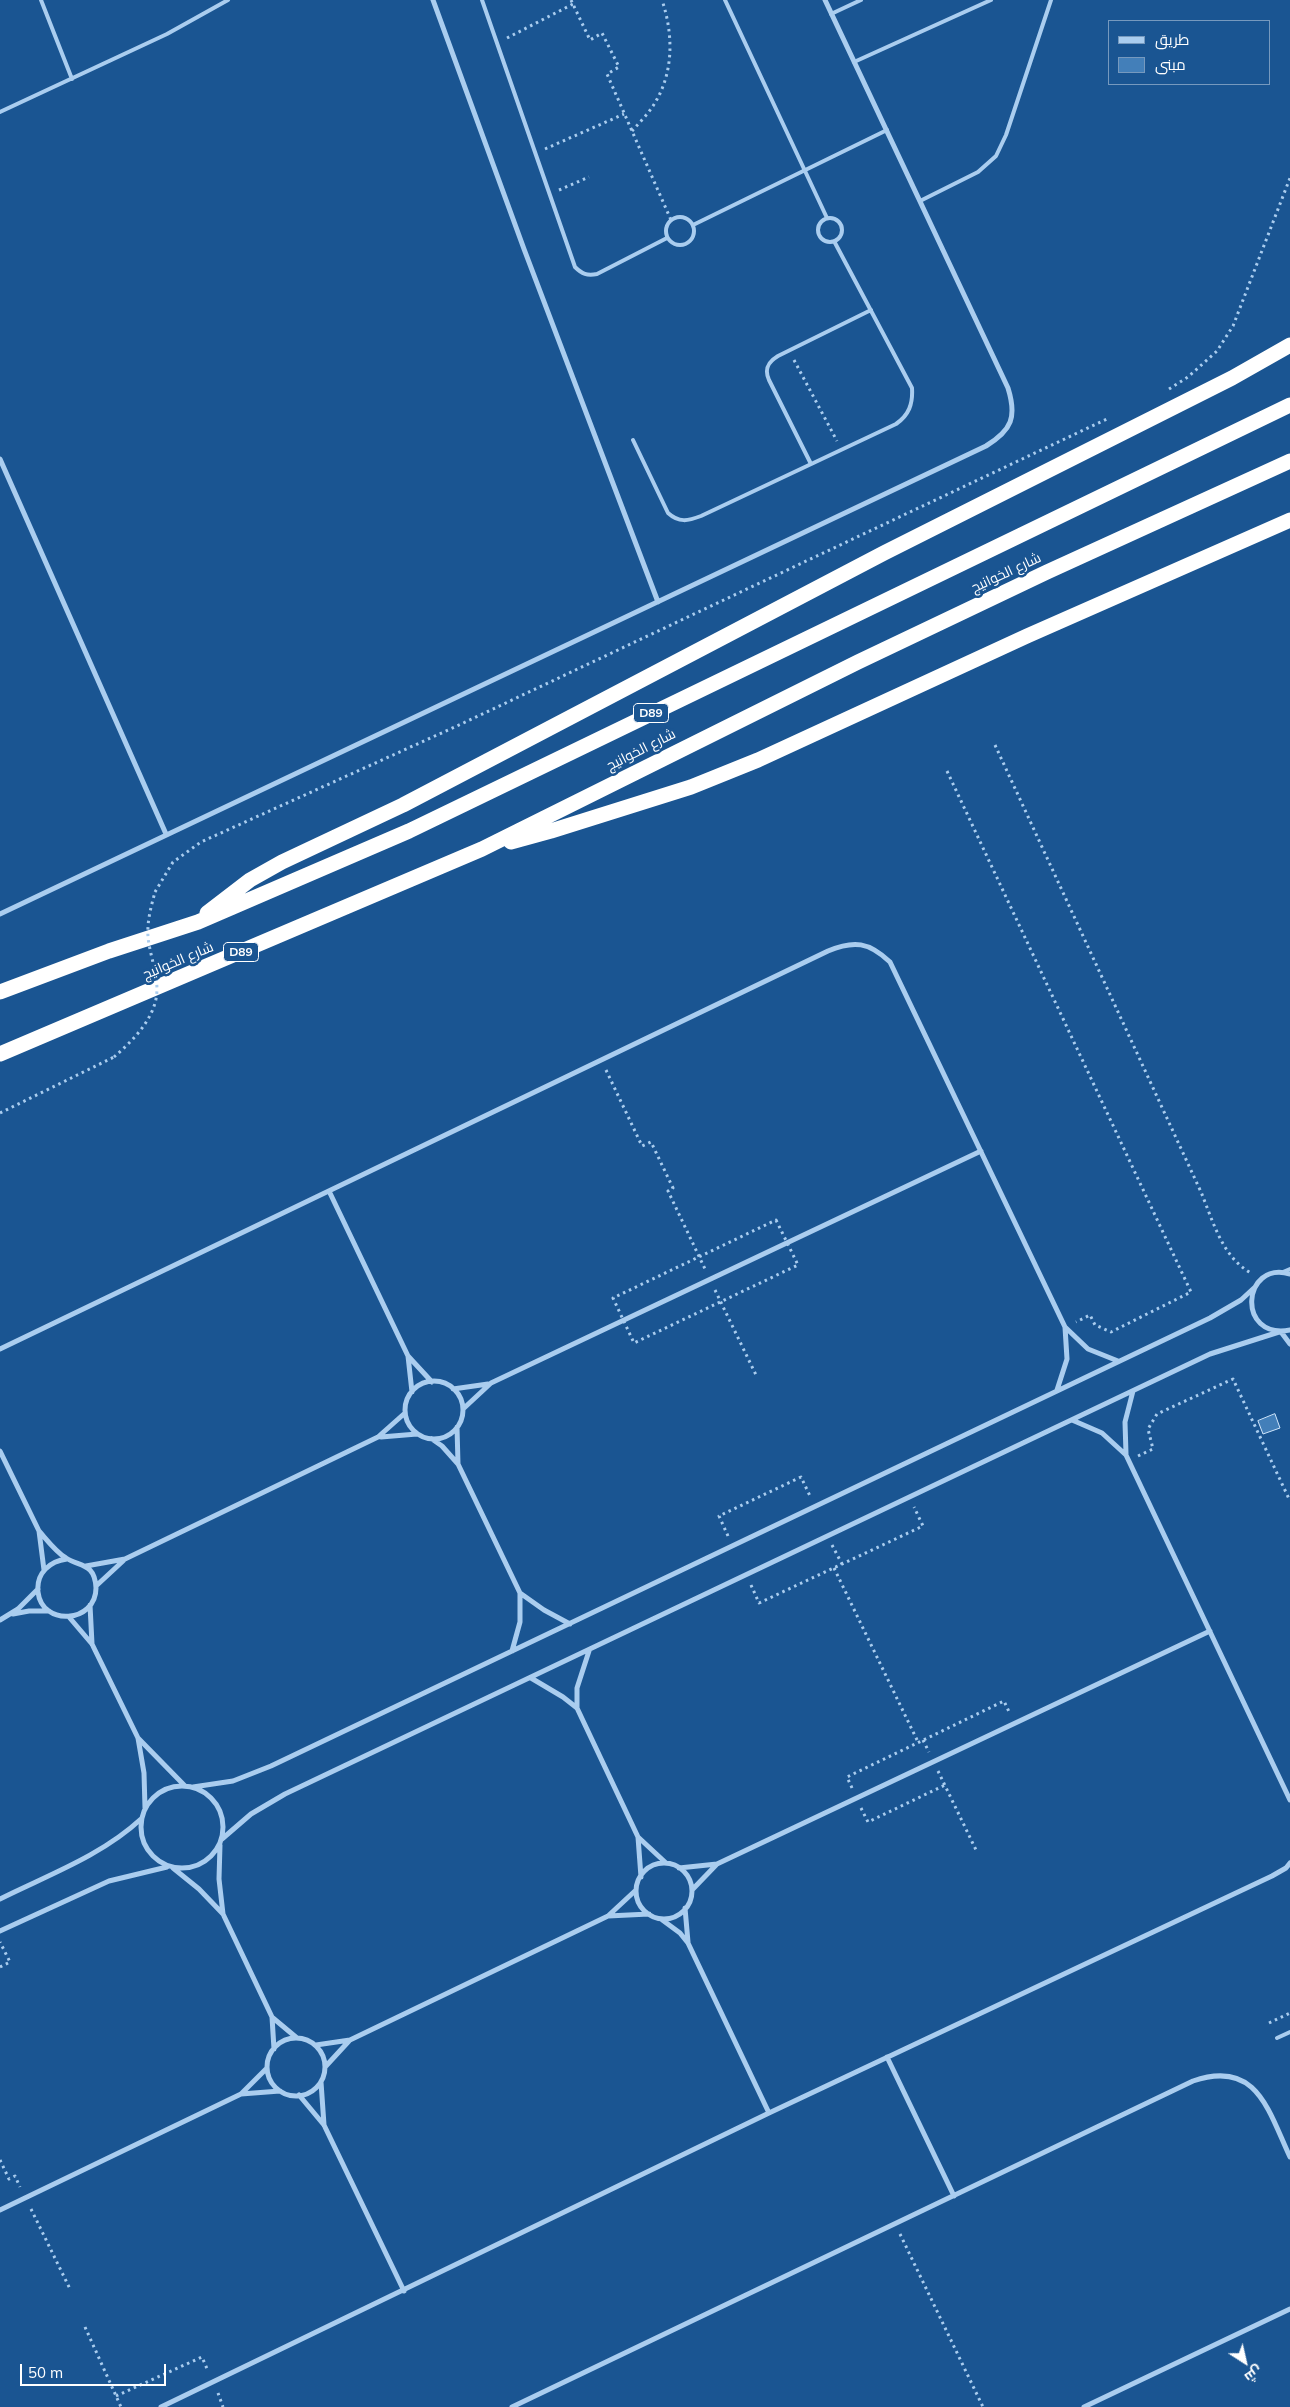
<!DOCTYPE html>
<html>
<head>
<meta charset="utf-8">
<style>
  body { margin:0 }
  #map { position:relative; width:1290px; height:2407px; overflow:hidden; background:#1a5592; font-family:Mulish,Cairo,sans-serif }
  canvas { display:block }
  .legend { position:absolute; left:1108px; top:20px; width:162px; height:65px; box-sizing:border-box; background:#1a5592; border:1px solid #7699be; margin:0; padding:6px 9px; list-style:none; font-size:15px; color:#fff }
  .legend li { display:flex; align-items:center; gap:10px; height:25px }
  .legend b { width:25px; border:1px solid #7699be }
  .north { position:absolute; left:1220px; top:2337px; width:50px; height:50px; -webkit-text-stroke:4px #1a5592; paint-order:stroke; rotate:145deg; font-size:14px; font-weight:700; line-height:20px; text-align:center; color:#fff }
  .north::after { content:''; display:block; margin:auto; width:18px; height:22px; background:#fff; clip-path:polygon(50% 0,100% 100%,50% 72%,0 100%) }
  .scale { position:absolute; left:20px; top:2364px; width:146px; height:22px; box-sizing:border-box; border:2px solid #fff; border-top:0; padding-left:6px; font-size:15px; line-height:18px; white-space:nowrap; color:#fff; -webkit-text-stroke:4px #1a5592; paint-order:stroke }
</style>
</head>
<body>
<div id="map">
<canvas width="1290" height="2407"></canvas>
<ul class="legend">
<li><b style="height:6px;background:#aacdef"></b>طريق</li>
<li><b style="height:14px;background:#437fb9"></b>مبنى</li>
</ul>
<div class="north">ش</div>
<div class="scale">50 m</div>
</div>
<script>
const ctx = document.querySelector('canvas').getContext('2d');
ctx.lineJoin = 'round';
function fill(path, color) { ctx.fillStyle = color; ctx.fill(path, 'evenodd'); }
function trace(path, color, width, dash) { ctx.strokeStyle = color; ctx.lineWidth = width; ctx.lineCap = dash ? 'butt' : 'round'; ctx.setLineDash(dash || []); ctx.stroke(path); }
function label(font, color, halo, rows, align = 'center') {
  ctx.font = font + ' Mulish,Cairo,sans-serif'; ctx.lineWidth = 5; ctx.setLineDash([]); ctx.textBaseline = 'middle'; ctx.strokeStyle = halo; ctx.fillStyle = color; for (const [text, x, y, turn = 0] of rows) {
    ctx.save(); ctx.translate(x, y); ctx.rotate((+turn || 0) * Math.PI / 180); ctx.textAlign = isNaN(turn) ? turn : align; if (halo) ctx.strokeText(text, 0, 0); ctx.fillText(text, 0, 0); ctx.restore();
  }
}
const building = new Path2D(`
  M 1275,1414 L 1280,1428 L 1263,1434 L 1258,1421 Z`);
const path = new Path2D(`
  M 571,0 L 590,40 L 602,33 L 619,67 L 607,74 L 671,220
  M 507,38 L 573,4
  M 632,131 C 640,122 650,112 656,101 C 674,70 673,33 662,0
  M 545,149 L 624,114
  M 559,190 L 589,177
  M 794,360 L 837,441
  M 1169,389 L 1188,377 L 1217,351 L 1233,326 L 1290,178
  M 995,745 L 1201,1192 C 1213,1221 1222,1257 1251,1273
  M 947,771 L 1191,1292 L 1111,1332 L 1095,1325 L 1090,1315 L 1076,1322
  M 155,892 L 173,862 L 201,842 L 457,726 L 1109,418
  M 606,1070 L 642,1146 L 651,1142 L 673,1188 L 668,1191 L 705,1269
  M 0,1113 L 114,1057
  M 776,1220 L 798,1265 L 634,1343 L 613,1298 Z
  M 715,1290 L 756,1375
  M 1138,1456 L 1153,1449 L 1148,1429 L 1157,1414 L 1233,1379 L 1290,1501
  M 728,1536 L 719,1516 L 801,1477 L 810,1496
  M 832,1545 L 842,1564
  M 834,1568 L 918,1742
  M 751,1585 L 759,1603 L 923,1526 L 914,1507
  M 923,1740 L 929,1752
  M 938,1771 L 977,1852
  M 852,1788 L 847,1777 L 1004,1701 L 1010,1714
  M 861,1808 L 868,1822 L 945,1785
  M 0,1967 L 10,1962 L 0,1942
  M 1269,2023 L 1290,2013
  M 0,2160 L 9,2179 L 15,2176 L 20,2187
  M 31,2209 L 70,2289
  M 900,2234 L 983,2407
  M 85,2327 L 121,2407
  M 218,2393 L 223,2407
  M 116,2396 L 202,2357 L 208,2371`);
const lane = new Path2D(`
  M 41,0 L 72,79
  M 482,0 L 575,267 C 582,274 587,276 597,274 L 667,238
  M 725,0 L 827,218
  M 831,14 L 861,0
  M 854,62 L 991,0
  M 0,112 L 167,34 L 228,0
  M 920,201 L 978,172 L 996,156 L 1006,135 L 1051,0
  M666 231a14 14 0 1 1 28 0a14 14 0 1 1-28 0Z
  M818 230a12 12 0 1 1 24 0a12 12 0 1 1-24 0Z
  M 693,225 L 887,130
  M 633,440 L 668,513 C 679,523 688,521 701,516 L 896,424 C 909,415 913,404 912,388 L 834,241
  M 811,464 L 769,380 C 764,369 768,362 778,356 L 871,310
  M 1283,1272 L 1290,1269
  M 1277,2038 L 1290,2032`);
const street = new Path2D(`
  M 433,0 L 524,249 L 658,602
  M 0,459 L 166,834
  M 0,914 L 986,446 C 1012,430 1017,417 1008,388 L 825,0
  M 329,1191 L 408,1356 L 432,1382
  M 1290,1274 C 1242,1260 1236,1340 1290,1330
  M 1065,1327 L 1088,1349 L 1118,1361
  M 1281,1332 L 1290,1344
  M 0,1349 L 828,951 C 854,940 869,942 890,962 L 1065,1327 L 1067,1359 L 1057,1390
  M 408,1356 L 412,1392
  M405 1410a29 29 0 1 1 58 0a29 29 0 1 1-58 0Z
  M 453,1389 L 488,1384
  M 463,1409 L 491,1383 L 981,1151
  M 1072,1420 L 1102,1433 L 1126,1455 L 1290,1800
  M 457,1427 L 458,1464
  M 381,1437 L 417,1434
  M 432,1439 L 442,1446 L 458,1464 L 520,1593 L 520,1622 L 512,1651
  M 0,1451 L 39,1531 L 44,1570
  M 1126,1454 L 1125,1422 L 1133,1391
  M 39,1531 C 47,1540 56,1552 66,1558 C 80,1567 95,1563 96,1588 C 96,1623 42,1627 38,1592 C 36,1573 50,1561 67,1559
  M 86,1566 L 125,1559 L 378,1437 L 405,1413
  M 96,1586 L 123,1561
  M 520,1593 L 544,1610 L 570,1624
  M 90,1605 L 92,1644
  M 13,1614 L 29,1611 L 49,1611
  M 69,1617 L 92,1644 L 138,1738 L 144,1773 L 145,1808
  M 0,1620 L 18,1609 L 38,1589
  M 531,1678 L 563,1697 L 577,1708 L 638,1837 L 641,1877
  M 577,1708 L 577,1688 L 589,1651
  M 138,1738 L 185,1786
  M141 1827a41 41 0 1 1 82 0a41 41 0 1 1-82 0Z
  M 193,1787 L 233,1781 L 271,1766 L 1210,1318 L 1241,1300 L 1254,1288
  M 638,1837 L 666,1863
  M 222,1839 L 251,1814 L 285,1794 L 1210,1354 L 1279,1332
  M 220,1845 L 219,1879 L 223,1914
  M636 1891a28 28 0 1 1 56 0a28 28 0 1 1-56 0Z
  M 173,1868 L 199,1889 L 223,1914 L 272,2017 L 274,2049
  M 679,1868 L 717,1864
  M 692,1890 L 717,1864 L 1210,1631
  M 0,1899 C 48,1875 101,1856 141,1819
  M 685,1908 L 688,1942
  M 608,1916 L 649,1914
  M 661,1919 L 680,1933 L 688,1943 L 769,2113
  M 0,1931 L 109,1881 L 167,1867
  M 273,2018 L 297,2038
  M267 2067a29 29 0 1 1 58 0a29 29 0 1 1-58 0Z
  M 316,2045 L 350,2040 L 608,1916 L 636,1890
  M 887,2057 L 954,2196
  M 326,2066 L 349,2041
  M 321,2082 L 324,2125
  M 241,2094 L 280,2091
  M 299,2095 L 324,2125 L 404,2291
  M 0,2210 L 241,2094 L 267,2068
  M 161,2407 L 769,2113 L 1272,1876 L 1286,1868 L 1290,1863
  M 512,2407 L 1193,2081 C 1257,2059 1268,2110 1290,2157
  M 1084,2407 L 1290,2309`);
const highway = new Path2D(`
  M 511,842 L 551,831 L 691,787 L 758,760 L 1027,636 L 1290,520
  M 207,913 L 250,880 L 282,862 L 403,805 L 884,553 L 1232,378 L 1290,345
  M 0,992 L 109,951 L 198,922 L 409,831 L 1290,405
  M 0,1054 L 482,849 L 858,662 L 1047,572 L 1290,461`);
const pathBridge = new Path2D(`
  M 114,1057 C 131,1042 151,1023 156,999 C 160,979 150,957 148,937 C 147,921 151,907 155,892`);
const shields = [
  [651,713,35],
  [241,952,35]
];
const shieldNames = [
  ["D89",651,713],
  ["D89",241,952]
];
const streetNames = [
  ["شارع الخوانيج",1006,573,-25],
  ["شارع الخوانيج",641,750,-27],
  ["شارع الخوانيج",178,961,-23]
];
fill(building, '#437fb9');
trace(building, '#d0e6fb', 1);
trace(path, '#aacdef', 3, [2.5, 4]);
trace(lane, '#aacdef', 4);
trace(street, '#aacdef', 5);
trace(highway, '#fff', 15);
trace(pathBridge, '#aacdef', 3, [2.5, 4]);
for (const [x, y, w] of shields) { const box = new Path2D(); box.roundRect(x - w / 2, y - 9.5, w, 19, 4); ctx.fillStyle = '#1a5592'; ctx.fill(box); trace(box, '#fff', 1); }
label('bold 12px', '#fff', null, shieldNames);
label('14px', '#fff', '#1a5592', streetNames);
</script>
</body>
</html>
